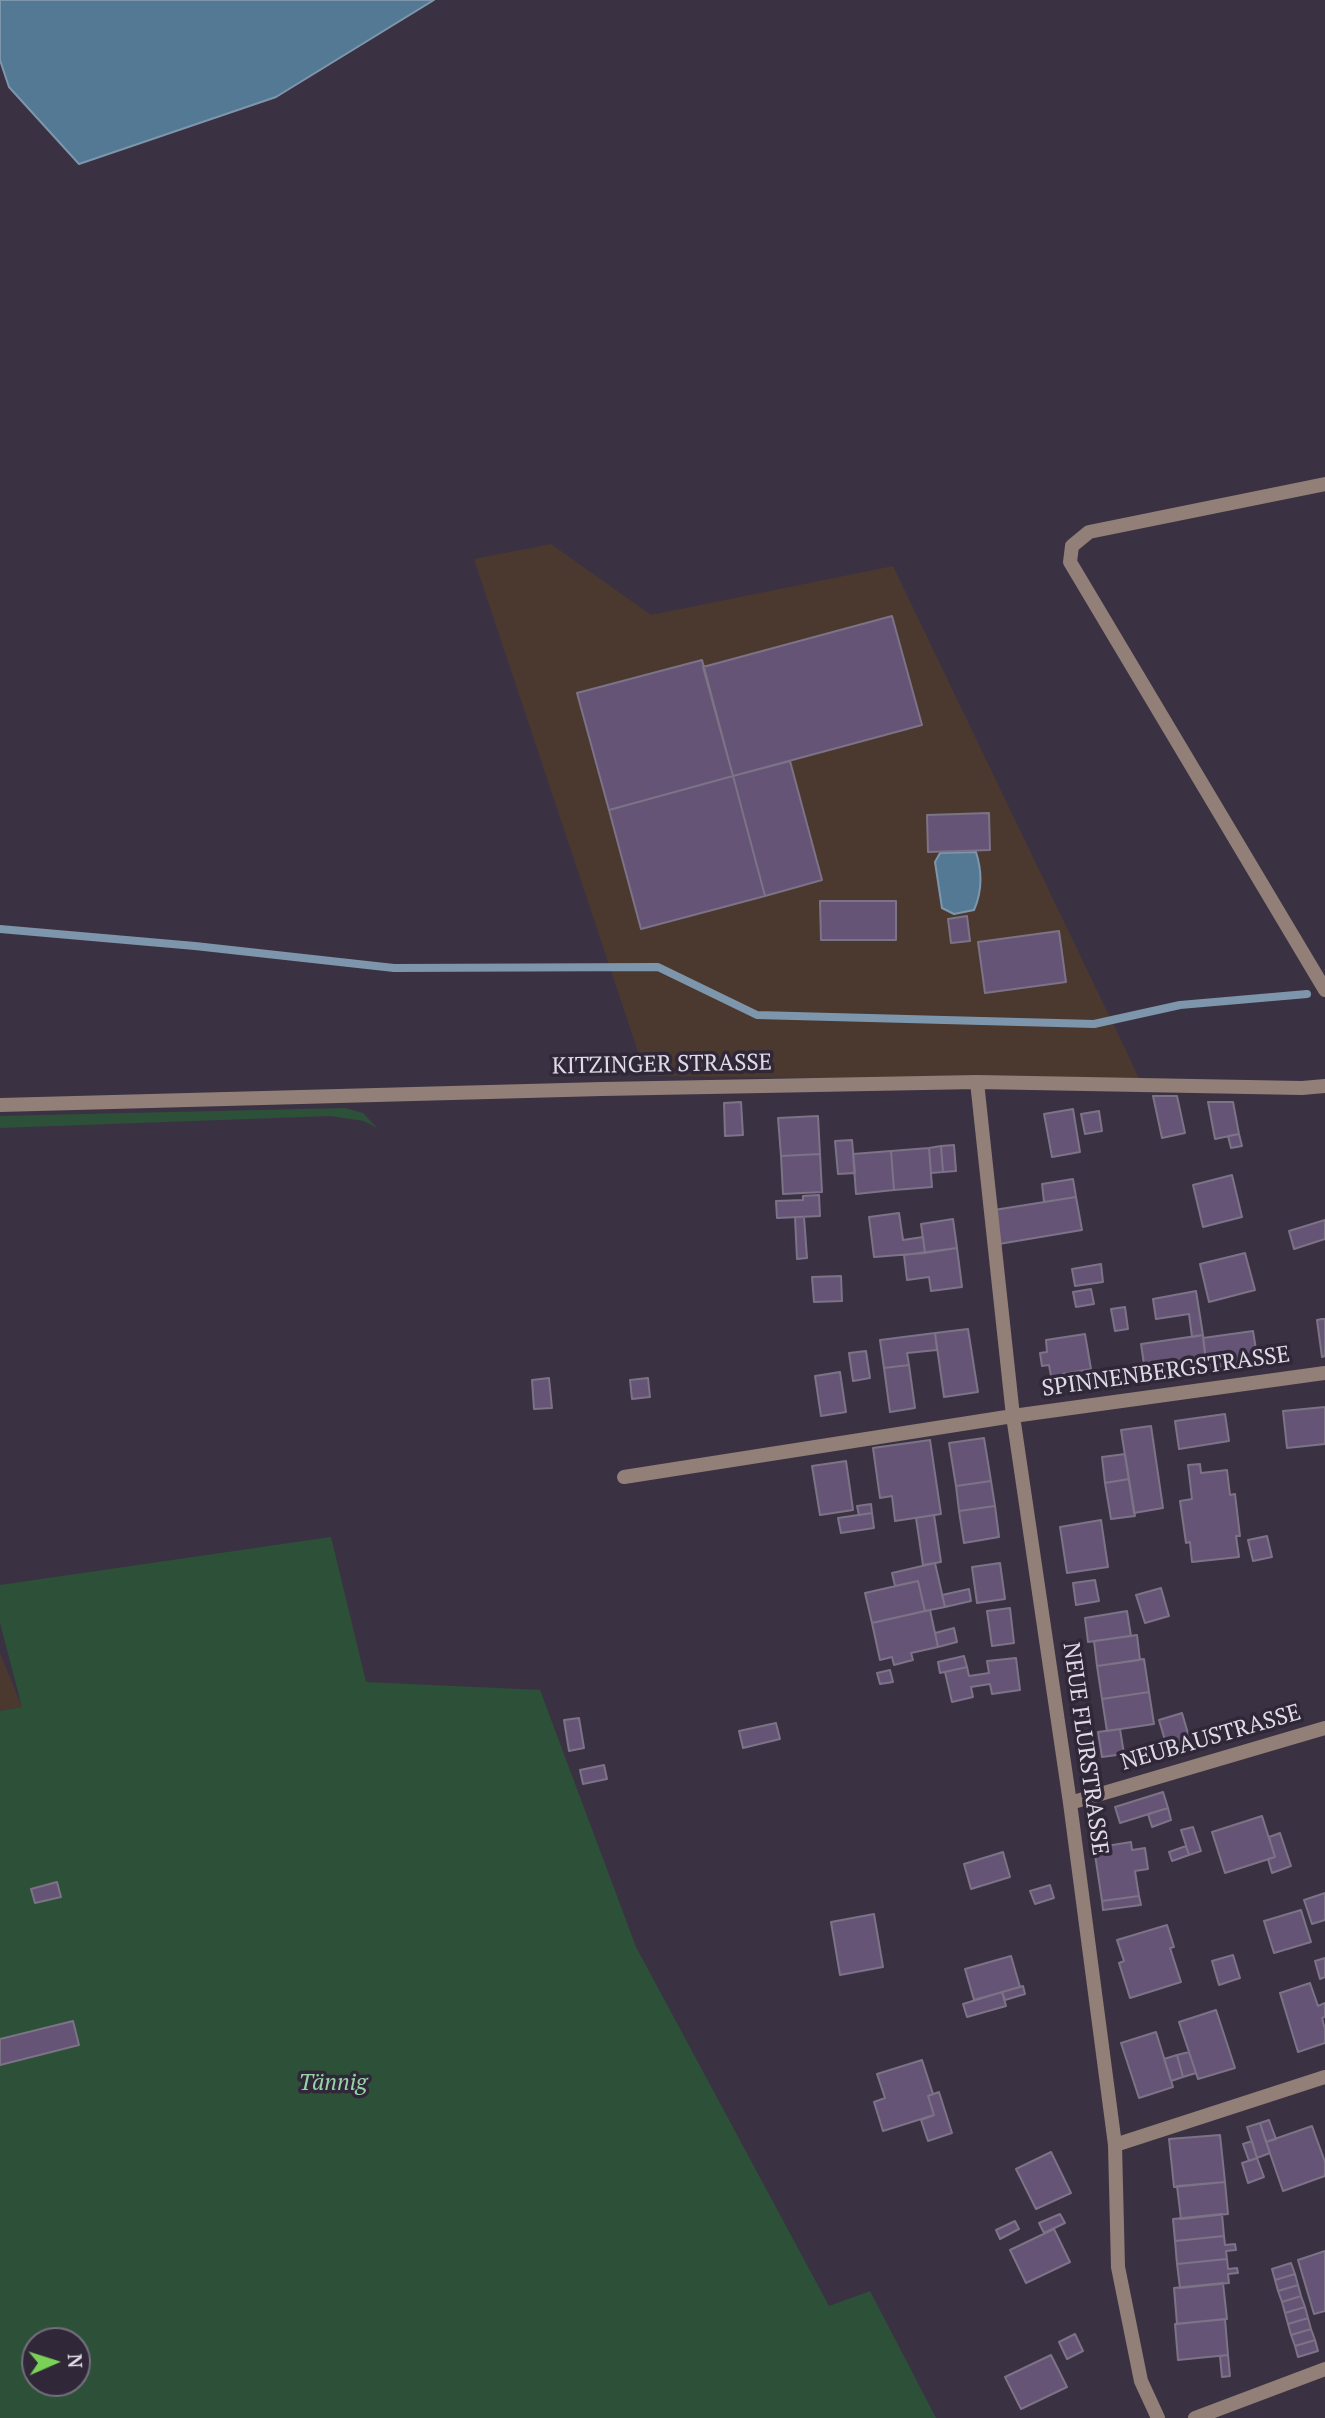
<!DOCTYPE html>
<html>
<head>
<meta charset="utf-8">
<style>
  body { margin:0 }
  #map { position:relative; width:1325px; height:2418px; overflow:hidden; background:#3a3243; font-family:"PT Serif",serif }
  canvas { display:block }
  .north { position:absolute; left:21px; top:2327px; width:70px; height:70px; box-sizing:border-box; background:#302838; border:2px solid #766f7d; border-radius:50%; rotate:87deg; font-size:19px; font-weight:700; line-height:28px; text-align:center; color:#dfdae5 }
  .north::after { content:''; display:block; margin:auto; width:24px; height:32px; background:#79d157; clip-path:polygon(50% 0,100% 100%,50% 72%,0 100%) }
</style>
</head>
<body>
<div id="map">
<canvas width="1325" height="2418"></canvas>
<div class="north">N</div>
</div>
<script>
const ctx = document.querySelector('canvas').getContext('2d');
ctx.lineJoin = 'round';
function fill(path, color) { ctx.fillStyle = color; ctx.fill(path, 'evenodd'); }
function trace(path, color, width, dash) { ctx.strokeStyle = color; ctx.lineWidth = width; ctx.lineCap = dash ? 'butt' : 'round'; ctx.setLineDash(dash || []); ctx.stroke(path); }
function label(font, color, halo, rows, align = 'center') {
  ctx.font = font + ' "PT Serif",serif'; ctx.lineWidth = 7; ctx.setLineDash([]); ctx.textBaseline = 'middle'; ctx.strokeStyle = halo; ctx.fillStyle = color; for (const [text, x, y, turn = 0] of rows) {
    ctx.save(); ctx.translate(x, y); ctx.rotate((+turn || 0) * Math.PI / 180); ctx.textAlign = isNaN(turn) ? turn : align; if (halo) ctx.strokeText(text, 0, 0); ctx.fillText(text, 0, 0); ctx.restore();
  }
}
const industrial = new Path2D(`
  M 551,544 L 651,615 L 893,566 L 1141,1082 L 646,1076 L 474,559 Z
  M 0,1653 L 22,1707 L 0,1711 Z`);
const green = new Path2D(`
  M 345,1108 L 363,1113 L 377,1128 L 364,1121 L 330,1116 L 0,1128 L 0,1116 Z
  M 331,1537 L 366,1682 L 540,1690 L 636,1947 L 829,2306 L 870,2291 L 936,2418 L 0,2418 L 0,1711 L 22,1707 L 0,1623 L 0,1585 ZM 35,2341 L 77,2341 L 77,2383 L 35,2383 Z`);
const water = new Path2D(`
  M 0,0 L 434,0 L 276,97 L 79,164 L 9,87 L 0,60 Z
  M 976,852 C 982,871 982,892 974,910 L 954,914 L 942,908 L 935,862 L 940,853 Z`);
const stream = new Path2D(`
  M 0,929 L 195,946 L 394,968 L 658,967 L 757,1015 L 1094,1024 L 1180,1005 L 1307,994`);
const building = new Path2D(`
  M 892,616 L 922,725 L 733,776 L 703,667 Z
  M 702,660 L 733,776 L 609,810 L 577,693 Z
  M 790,761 L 822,880 L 765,896 L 733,776 Z
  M 733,776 L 765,896 L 641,929 L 609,810 Z
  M 989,813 L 990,850 L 928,852 L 927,815 Z
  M 820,901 L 896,901 L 896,940 L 821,940 Z
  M 967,916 L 970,941 L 951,943 L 948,919 Z
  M 1059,931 L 1066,982 L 985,993 L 978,942 Z
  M 1153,1096 L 1177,1096 L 1185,1133 L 1162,1138 Z
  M 741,1102 L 743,1135 L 725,1136 L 724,1103 Z
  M 1208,1102 L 1233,1102 L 1239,1134 L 1215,1139 Z
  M 1073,1109 L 1080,1152 L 1052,1157 L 1044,1114 Z
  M 1099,1111 L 1102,1131 L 1085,1134 L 1081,1114 Z
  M 818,1116 L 820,1154 L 781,1156 L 778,1118 Z
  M 1239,1134 L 1242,1146 L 1231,1148 L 1228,1136 Z
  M 852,1140 L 855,1173 L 838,1174 L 835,1141 Z
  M 954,1145 L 956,1171 L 943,1172 L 941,1146 Z
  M 941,1146 L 943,1172 L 931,1173 L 929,1148 Z
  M 929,1148 L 932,1187 L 894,1190 L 891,1151 Z
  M 891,1151 L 894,1190 L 856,1194 L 853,1154 Z
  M 820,1154 L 822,1192 L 783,1194 L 781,1156 Z
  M 1232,1175 L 1242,1217 L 1203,1227 L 1193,1185 Z
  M 1073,1179 L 1076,1197 L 1044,1202 L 1042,1184 Z
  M 819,1195 L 820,1216 L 777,1218 L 776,1201 L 803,1200 L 803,1196 Z
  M 1076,1197 L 1082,1230 L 999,1244 L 994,1210 Z
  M 899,1213 L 903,1240 L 923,1237 L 925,1253 L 874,1257 L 869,1217 Z
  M 795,1217 L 804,1217 L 807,1258 L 797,1259 Z
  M 953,1219 L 957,1248 L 925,1253 L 921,1224 Z
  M 1325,1220 L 1325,1239 L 1294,1249 L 1289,1231 Z
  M 957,1248 L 962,1287 L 931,1291 L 929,1277 L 907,1280 L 904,1255 Z
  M 1245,1253 L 1255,1290 L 1209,1302 L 1200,1264 Z
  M 1101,1264 L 1103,1282 L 1075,1286 L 1072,1269 Z
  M 841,1276 L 842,1301 L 814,1302 L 812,1277 Z
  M 1091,1289 L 1094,1304 L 1076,1307 L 1073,1292 Z
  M 1196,1291 L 1203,1335 L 1192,1337 L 1189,1314 L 1156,1319 L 1153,1299 Z
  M 1125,1307 L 1128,1329 L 1115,1331 L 1111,1309 Z
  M 1322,1319 L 1325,1319 L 1325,1356 L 1322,1357 L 1317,1320 Z
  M 968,1329 L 978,1392 L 944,1397 L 935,1333 Z
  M 1253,1331 L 1258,1362 L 1207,1369 L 1203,1338 Z
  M 935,1333 L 937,1350 L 907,1353 L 909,1365 L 884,1368 L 880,1340 Z
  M 1085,1334 L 1091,1369 L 1051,1376 L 1049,1365 L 1042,1366 L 1040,1353 L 1047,1352 L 1046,1340 Z
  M 1203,1335 L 1207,1369 L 1146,1378 L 1141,1344 Z
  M 866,1351 L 870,1378 L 853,1381 L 849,1353 Z
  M 909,1365 L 915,1408 L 890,1412 L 884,1368 Z
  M 840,1372 L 846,1412 L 821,1416 L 815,1376 Z
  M 549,1378 L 552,1408 L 534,1409 L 532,1380 Z
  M 648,1378 L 650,1397 L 632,1399 L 630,1380 Z
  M 1325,1407 L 1325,1444 L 1287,1448 L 1283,1411 Z
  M 1225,1414 L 1229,1441 L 1179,1449 L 1175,1421 Z
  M 1151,1426 L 1163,1508 L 1134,1513 L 1121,1430 Z
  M 984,1438 L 991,1481 L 956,1486 L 949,1443 Z
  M 930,1440 L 941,1514 L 895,1521 L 892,1496 L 880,1498 L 873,1448 Z
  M 1125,1454 L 1129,1479 L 1105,1483 L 1102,1457 Z
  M 846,1461 L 853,1510 L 820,1515 L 812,1466 Z
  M 1200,1464 L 1201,1473 L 1227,1470 L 1230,1495 L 1235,1494 L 1240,1536 L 1236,1536 L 1239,1557 L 1192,1562 L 1190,1542 L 1186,1543 L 1180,1501 L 1192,1499 L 1188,1465 Z
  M 1129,1479 L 1135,1516 L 1111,1519 L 1105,1483 Z
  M 991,1481 L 995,1506 L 959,1511 L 956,1486 Z
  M 871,1504 L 872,1513 L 859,1515 L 857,1506 Z
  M 995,1506 L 999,1537 L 964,1543 L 959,1511 Z
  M 872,1513 L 874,1528 L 841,1533 L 838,1518 Z
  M 934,1515 L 941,1562 L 923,1565 L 916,1518 Z
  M 1101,1520 L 1108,1567 L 1067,1573 L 1060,1527 Z
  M 1267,1536 L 1272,1557 L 1253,1561 L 1248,1540 Z
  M 935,1563 L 945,1607 L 925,1611 L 918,1581 L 895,1586 L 892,1573 Z
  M 1000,1563 L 1005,1599 L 977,1603 L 972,1567 Z
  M 1095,1580 L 1099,1601 L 1076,1605 L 1073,1583 Z
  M 918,1581 L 925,1611 L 872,1623 L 865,1593 Z
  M 1161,1588 L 1169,1616 L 1145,1623 L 1136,1595 Z
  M 969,1589 L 971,1601 L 945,1607 L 942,1595 Z
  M 1010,1608 L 1014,1643 L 992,1646 L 987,1611 Z
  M 930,1610 L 938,1647 L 911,1653 L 913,1660 L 894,1665 L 892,1657 L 880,1660 L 872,1623 Z
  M 1127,1611 L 1131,1636 L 1088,1642 L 1085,1618 Z
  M 954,1628 L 957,1642 L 938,1647 L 935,1633 Z
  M 1137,1635 L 1140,1660 L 1097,1666 L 1094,1641 Z
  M 964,1656 L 967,1667 L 940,1673 L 938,1662 Z
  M 1016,1658 L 1020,1690 L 992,1694 L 990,1684 L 971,1687 L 973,1697 L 952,1702 L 945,1672 L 967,1667 L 969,1676 L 989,1673 L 987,1661 Z
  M 1144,1659 L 1149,1692 L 1102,1699 L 1097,1666 Z
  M 890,1670 L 893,1682 L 880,1684 L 877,1673 Z
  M 1149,1692 L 1154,1724 L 1107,1731 L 1102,1699 Z
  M 1182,1713 L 1192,1747 L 1169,1754 L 1159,1720 Z
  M 579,1718 L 584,1748 L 569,1751 L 564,1720 Z
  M 776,1723 L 780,1739 L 743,1748 L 739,1731 Z
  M 1120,1729 L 1124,1754 L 1102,1757 L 1098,1732 Z
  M 604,1765 L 607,1779 L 583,1784 L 580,1770 Z
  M 1163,1792 L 1168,1808 L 1120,1823 L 1115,1807 Z
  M 1168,1808 L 1171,1820 L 1152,1827 L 1148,1814 Z
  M 1262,1816 L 1275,1857 L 1225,1873 L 1212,1832 Z
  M 1193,1827 L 1201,1851 L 1189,1855 L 1181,1830 Z
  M 1280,1833 L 1291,1866 L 1272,1873 L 1268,1859 L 1275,1857 L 1269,1837 Z
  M 1131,1842 L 1132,1850 L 1145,1848 L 1148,1869 L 1135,1871 L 1139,1896 L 1102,1901 L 1094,1848 Z
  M 1186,1846 L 1189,1855 L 1172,1861 L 1169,1852 Z
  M 1003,1852 L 1010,1877 L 971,1889 L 964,1864 Z
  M 57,1882 L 61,1897 L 35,1903 L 31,1889 Z
  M 1050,1885 L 1054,1898 L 1035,1904 L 1030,1891 Z
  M 1325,1893 L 1325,1920 L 1312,1924 L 1304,1900 Z
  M 1139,1896 L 1141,1905 L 1103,1910 L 1102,1901 Z
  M 1301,1910 L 1311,1942 L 1274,1953 L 1264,1921 Z
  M 874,1914 L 883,1967 L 840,1975 L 831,1922 Z
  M 1167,1925 L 1174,1947 L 1170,1948 L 1181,1982 L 1130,1998 L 1119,1963 L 1124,1961 L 1117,1940 Z
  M 1233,1955 L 1240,1978 L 1219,1985 L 1212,1961 Z
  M 1011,1956 L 1020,1987 L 974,2000 L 965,1969 Z
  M 1325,1958 L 1325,1977 L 1320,1979 L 1315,1961 Z
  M 1310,1983 L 1318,2006 L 1325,2003 L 1325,2017 L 1322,2018 L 1325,2029 L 1325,2043 L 1298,2052 L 1280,1993 Z
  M 1023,1986 L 1025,1994 L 1005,2000 L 1002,1992 Z
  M 1002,1992 L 1006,2006 L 967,2017 L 963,2004 Z
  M 1216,2010 L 1235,2068 L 1198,2079 L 1179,2022 Z
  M 73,2021 L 79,2045 L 0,2065 L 0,2039 Z
  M 1156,2032 L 1173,2087 L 1139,2098 L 1121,2043 Z
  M 1189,2052 L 1196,2073 L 1183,2077 L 1177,2055 Z
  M 1177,2055 L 1183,2077 L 1171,2081 L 1164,2059 Z
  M 922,2060 L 933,2094 L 928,2096 L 934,2115 L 883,2131 L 874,2102 L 885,2098 L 877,2074 Z
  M 939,2092 L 952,2133 L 928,2141 L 921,2120 L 934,2115 L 928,2096 Z
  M 1269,2120 L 1276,2139 L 1266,2142 L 1260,2123 Z
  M 1260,2123 L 1270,2153 L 1257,2158 L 1247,2127 Z
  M 1312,2126 L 1325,2162 L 1325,2176 L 1283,2191 L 1266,2142 Z
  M 1220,2135 L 1225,2182 L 1174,2187 L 1169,2139 Z
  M 1252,2141 L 1257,2158 L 1249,2161 L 1243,2144 Z
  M 1051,2152 L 1071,2193 L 1036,2209 L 1016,2169 Z
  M 1257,2158 L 1264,2177 L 1248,2183 L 1242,2163 Z
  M 1225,2182 L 1228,2214 L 1181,2219 L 1177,2186 Z
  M 1060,2214 L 1065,2223 L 1044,2233 L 1039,2223 Z
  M 1222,2214 L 1224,2236 L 1175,2241 L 1173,2219 Z
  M 1015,2221 L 1019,2229 L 1000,2239 L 996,2230 Z
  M 1054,2229 L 1070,2262 L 1026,2283 L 1010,2250 Z
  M 1224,2236 L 1225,2245 L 1235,2244 L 1236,2250 L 1226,2251 L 1227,2259 L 1177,2264 L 1175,2241 Z
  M 1325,2251 L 1325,2311 L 1314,2314 L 1298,2260 Z
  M 1227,2259 L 1228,2269 L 1237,2268 L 1238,2273 L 1228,2274 L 1229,2283 L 1180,2288 L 1177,2264 Z
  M 1291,2263 L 1295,2274 L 1275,2280 L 1272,2269 Z
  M 1295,2274 L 1298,2285 L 1278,2291 L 1275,2280 Z
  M 1223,2283 L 1227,2319 L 1177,2324 L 1174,2288 Z
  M 1298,2285 L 1301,2296 L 1282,2302 L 1278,2291 Z
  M 1301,2296 L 1305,2307 L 1285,2313 L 1282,2302 Z
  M 1305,2307 L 1308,2318 L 1288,2324 L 1285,2313 Z
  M 1308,2318 L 1311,2329 L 1291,2335 L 1288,2324 Z
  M 1225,2319 L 1228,2355 L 1178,2360 L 1175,2324 Z
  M 1311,2329 L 1315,2340 L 1295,2346 L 1291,2335 Z
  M 1075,2334 L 1083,2351 L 1067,2359 L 1059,2342 Z
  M 1315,2340 L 1318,2351 L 1298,2357 L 1295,2346 Z
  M 1051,2355 L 1067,2387 L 1021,2409 L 1005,2377 Z
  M 1228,2355 L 1230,2376 L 1222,2377 L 1220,2356 Z`);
const minor = new Path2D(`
  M 1325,484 L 1089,532 L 1072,546 L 1070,562 L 1325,990
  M 977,1082 L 1013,1416 L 1070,1803 L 1115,2145 L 1118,2267 L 1141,2381 L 1158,2418
  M 624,1477 L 1013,1416 L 1325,1373
  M 1070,1803 L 1325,1728
  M 1115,2145 L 1325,2077
  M 1195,2418 L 1325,2369`);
const tertiary = new Path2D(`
  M 0,1105 L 602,1089 L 977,1082 L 1302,1088 L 1325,1086`);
const streetNames = [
  ["KITZINGER STRASSE",662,1065,-1],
  ["SPINNENBERGSTRASSE",1166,1372,-8],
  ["NEUBAUSTRASSE",1211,1738,-16],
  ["NEUE FLURSTRASSE",1085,1749,82]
];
const parkNames = [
  ["Tännig",333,2083]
];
fill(industrial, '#4b3930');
fill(green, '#2d5138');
fill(water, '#547994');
trace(water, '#7e96ac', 2);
trace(stream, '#7e96ac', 8);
fill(building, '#665477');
trace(building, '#7c7386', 2);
trace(minor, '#927f77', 14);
trace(tertiary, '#927f77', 14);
label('23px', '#dfdae5', '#302838', streetNames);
label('italic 23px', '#96d4a7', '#302838', parkNames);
</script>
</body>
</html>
